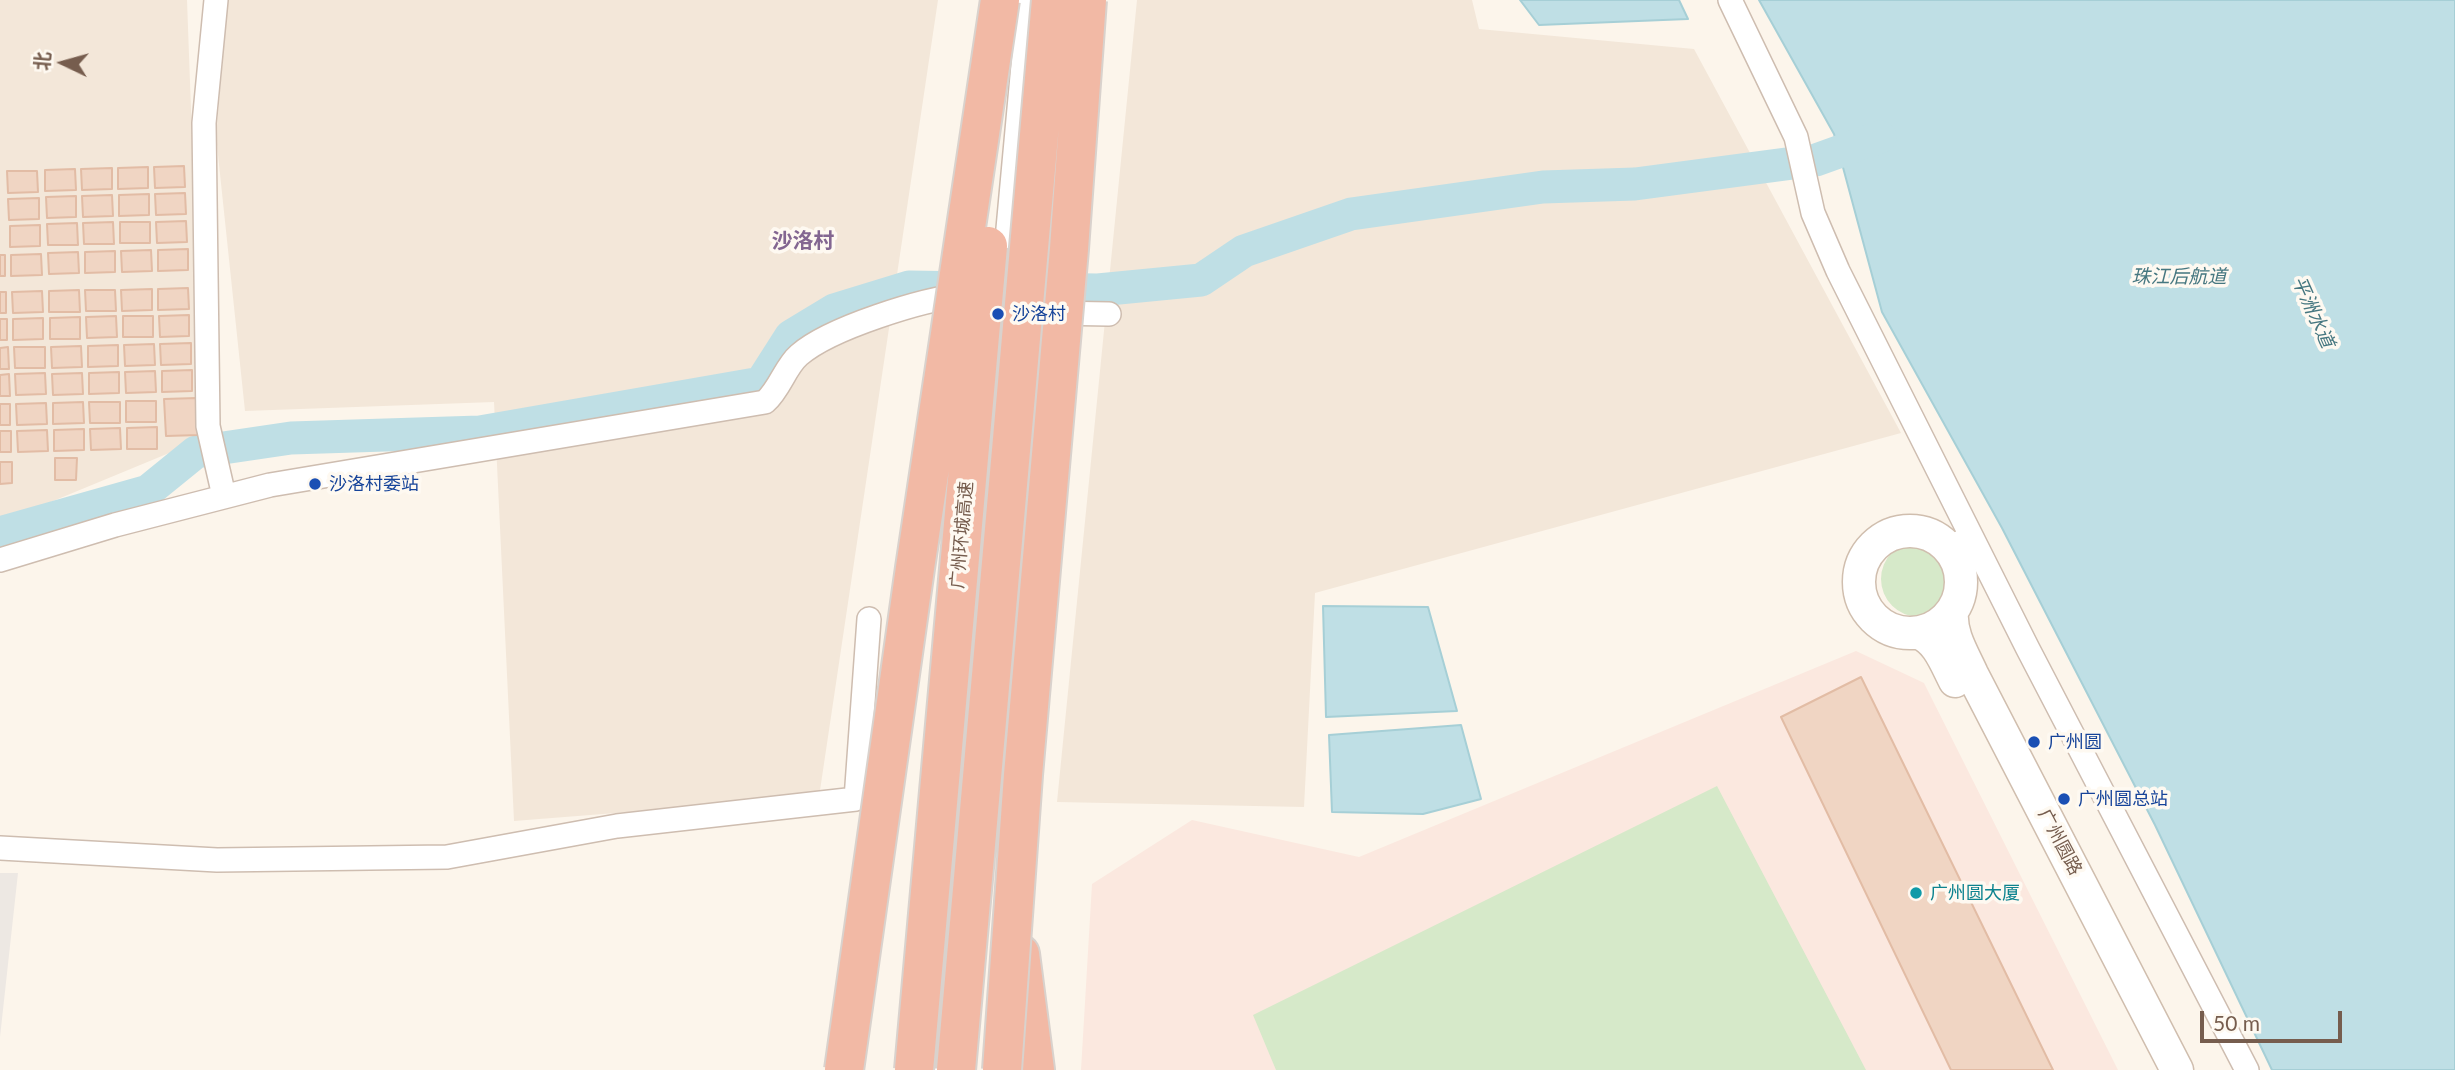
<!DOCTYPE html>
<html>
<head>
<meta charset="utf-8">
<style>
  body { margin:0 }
  #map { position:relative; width:2455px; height:1070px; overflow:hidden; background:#fcf5eb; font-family:Lato,"Noto Sans SC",sans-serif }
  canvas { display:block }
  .north { position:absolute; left:28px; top:28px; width:70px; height:70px; -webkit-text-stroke:5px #fef9f1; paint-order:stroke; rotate:275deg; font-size:19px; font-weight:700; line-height:28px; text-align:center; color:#765d4e }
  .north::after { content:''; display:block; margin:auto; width:24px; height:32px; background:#765d4e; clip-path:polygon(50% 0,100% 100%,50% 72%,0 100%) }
  .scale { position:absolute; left:2200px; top:1011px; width:142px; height:32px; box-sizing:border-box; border:4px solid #765d4e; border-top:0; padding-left:9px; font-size:21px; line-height:24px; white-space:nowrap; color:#765d4e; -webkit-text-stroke:5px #fef9f1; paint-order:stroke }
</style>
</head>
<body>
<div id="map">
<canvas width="2455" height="1070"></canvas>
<div class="north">北</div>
<div class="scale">50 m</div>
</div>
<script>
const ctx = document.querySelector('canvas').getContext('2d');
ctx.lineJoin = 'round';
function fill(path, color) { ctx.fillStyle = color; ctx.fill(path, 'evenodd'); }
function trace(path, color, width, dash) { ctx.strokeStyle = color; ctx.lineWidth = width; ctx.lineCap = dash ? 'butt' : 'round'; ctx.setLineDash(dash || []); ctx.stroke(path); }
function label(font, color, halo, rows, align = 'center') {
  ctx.font = font + ' Lato,"Noto Sans SC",sans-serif'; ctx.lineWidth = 7; ctx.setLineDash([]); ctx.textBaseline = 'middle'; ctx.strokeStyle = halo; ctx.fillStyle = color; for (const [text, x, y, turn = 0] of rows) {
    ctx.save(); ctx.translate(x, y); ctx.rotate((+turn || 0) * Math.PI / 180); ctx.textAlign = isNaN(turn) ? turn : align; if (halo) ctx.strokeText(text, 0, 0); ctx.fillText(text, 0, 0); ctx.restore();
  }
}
const residential = new Path2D(`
  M 0,0 L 187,0 L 203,439 L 0,523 Z
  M 228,0 L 938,0 L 819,797 L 514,821 L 494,402 L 245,411 L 216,136 Z
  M 1137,0 L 1472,0 L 1479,29 L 1694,49 L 1901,433 L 1315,593 L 1304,807 L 1057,802 Z`);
const commercial = new Path2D(`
  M 1856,651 L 1924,683 L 2118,1070 L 1081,1070 L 1092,884 L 1192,820 L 1359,857 Z`);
const industrial = new Path2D(`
  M 0,873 L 18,873 L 0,1037 Z`);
const green = new Path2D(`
  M1881 579a38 38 0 1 1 76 0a38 38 0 1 1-76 0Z
  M 1717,786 L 1866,1070 L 1276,1070 L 1253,1015 Z`);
const water = new Path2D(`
  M 1520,0 L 1679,0 L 1688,19 L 1539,25 Z
  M 1759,0 L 2455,0 L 2455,1070 L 2272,1070 L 2155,825 L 2002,528 L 1882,312 L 1834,134 Z
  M 1323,606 L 1428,607 L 1457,711 L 1326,717 Z
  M 1461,725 L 1481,799 L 1423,814 L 1332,812 L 1329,735 Z`);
const river = new Path2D(`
  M 0,533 L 148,491 L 196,452 L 291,438 L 480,432 L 761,383 L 791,336 L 834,310 L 909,287 L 1098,290 L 1201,280 L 1244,251 L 1351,214 L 1543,187 L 1635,184 L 1816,160 L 1880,137`);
const building = new Path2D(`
  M 184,166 L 185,187 L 155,188 L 154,167 Z
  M 148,167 L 148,188 L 118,189 L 118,168 Z
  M 112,168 L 112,189 L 82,190 L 81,169 Z
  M 75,169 L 76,190 L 45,191 L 45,170 Z
  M 7,171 L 37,171 L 38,192 L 8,193 Z
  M 185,193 L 186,214 L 156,215 L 155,194 Z
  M 149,194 L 149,215 L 119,216 L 119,195 Z
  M 112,195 L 113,216 L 83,217 L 82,196 Z
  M 76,196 L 76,217 L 47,218 L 46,197 Z
  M 39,198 L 39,219 L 9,220 L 8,199 Z
  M 186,221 L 187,242 L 157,243 L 156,222 Z
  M 113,222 L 114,244 L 84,244 L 83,223 Z
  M 120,222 L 150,222 L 150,243 L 120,243 Z
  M 77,223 L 78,245 L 48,245 L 47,224 Z
  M 40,225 L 40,246 L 10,247 L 10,226 Z
  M 188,249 L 188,270 L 158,271 L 158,250 Z
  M 151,250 L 152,271 L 122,272 L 121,251 Z
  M 115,251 L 115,272 L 85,273 L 85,252 Z
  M 78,252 L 79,273 L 49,274 L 48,253 Z
  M 41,254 L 42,275 L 11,276 L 11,255 Z
  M 0,255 L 5,255 L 5,276 L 0,276 Z
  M 188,288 L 189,309 L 158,310 L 158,289 Z
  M 152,289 L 152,310 L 122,311 L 121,290 Z
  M 79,290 L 80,312 L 49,312 L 49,291 Z
  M 85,290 L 115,290 L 116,311 L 86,311 Z
  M 42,291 L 43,312 L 13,313 L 12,292 Z
  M 0,292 L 6,292 L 6,313 L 0,313 Z
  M 189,315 L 189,336 L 160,337 L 159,316 Z
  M 116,316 L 117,337 L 87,338 L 86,317 Z
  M 123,316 L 153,316 L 153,337 L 123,337 Z
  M 80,317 L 80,339 L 50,339 L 50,318 Z
  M 43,318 L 43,339 L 13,340 L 13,319 Z
  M 0,319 L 7,319 L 7,340 L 0,340 Z
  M 191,343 L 191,364 L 161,365 L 160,344 Z
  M 154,344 L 155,365 L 125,366 L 124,345 Z
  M 118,345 L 118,366 L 88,367 L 88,346 Z
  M 81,346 L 82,367 L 52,368 L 51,347 Z
  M 8,347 L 9,369 L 0,369 L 0,348 Z
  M 14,347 L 45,347 L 45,368 L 15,368 Z
  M 192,370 L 192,391 L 162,392 L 162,371 Z
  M 155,371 L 156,392 L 126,393 L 125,372 Z
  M 119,372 L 119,393 L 89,394 L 89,373 Z
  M 45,373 L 46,394 L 16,395 L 15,374 Z
  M 82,373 L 83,394 L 53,395 L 52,374 Z
  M 9,374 L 10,396 L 0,396 L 0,375 Z
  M 197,398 L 199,435 L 166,436 L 164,399 Z
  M 126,401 L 156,401 L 156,422 L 126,422 Z
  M 83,402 L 84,423 L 53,424 L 53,403 Z
  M 89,402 L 120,402 L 120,423 L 90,423 Z
  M 46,403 L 47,424 L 17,425 L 16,404 Z
  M 0,404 L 10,404 L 10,425 L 0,425 Z
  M 157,427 L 157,449 L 127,449 L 127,428 Z
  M 120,428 L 121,449 L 91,450 L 90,429 Z
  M 84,429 L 84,450 L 54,451 L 54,430 Z
  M 47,430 L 48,451 L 18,452 L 17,431 Z
  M 0,431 L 11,431 L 11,452 L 0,452 Z
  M 55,458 L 77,458 L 76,480 L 55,480 Z
  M 0,462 L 12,462 L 12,483 L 0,484 Z
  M 1861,677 L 2053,1070 L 1951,1070 L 1781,717 Z`);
const street = new Path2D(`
  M 216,0 L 204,123 L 208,426 L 224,496
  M 1730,0 L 1796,137 L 1813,213 L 1838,271 L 2028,649 L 2247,1070
  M 1004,272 L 1029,0
  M 1052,313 L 1109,314
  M 1948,548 L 1971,537
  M 0,560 L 115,525 L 270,485 L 765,402 C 780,389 785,367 799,355 C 830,328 923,299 964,295
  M 0,848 L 217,860 L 447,857 L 617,826 L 856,799 L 869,619
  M 937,1070 L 951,871`);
const secondary = new Path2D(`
  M1859 582a51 51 0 1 1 102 0a51 51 0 1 1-102 0Z
  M 1952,612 C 1950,634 1963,654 1972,674 L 2177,1070
  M 1919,633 C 1938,640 1946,664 1955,681`);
const highway = new Path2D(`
  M 1020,954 L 1035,1070`);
const highwayBridge = new Path2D(`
  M 844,1070 L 915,568 L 1000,0
  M 914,1070 L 988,246
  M 956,1070 L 1051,0
  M 1002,1070 L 1023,775 L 1069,249 L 1087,0`);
const markers = [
  [998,314,7,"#1a4fb4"],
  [315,484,7,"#1a4fb4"],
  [2034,742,7,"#1a4fb4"],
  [2064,799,7,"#1a4fb4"],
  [1916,893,7,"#0f9aa8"]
];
const transitNames = [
  ["沙洛村",1012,314],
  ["沙洛村委站",329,484],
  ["广州圆",2048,742],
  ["广州圆总站",2078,799]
];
const streetNames = [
  ["广州环城高速",962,535,-85],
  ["广州圆路",2060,842,62]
];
const cultureNames = [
  ["广州圆大厦",1930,893]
];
const waterNames = [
  ["珠江后航道",2179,277],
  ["平洲水道",2313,312,66]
];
const quarterNames = [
  ["沙洛村",803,241]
];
fill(residential, '#f3e7d9');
fill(commercial, '#fbe8df');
fill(industrial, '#ede8e3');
fill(green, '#d6e9c9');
fill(water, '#bfdfe5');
trace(water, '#a6cfd6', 2);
trace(river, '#bfdfe5', 33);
fill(building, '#f0d5c3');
trace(building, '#e2bca5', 2);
trace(street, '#cebdb0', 26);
trace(secondary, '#d0beae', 35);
trace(highway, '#d9d2cd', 42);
trace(street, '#fff', 23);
trace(secondary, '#fff', 32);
trace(highway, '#f2b9a5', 38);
trace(highwayBridge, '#d9d2cd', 42, []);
trace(highwayBridge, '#f2b9a5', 38);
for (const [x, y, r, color] of markers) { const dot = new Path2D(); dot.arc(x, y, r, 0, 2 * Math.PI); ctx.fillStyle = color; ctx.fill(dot); trace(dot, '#fef9f1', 2.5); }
label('18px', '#164399', '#fef9f1', transitNames, 'left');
label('18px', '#765d4e', '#fef9f1', streetNames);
label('18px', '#0d838f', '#fef9f1', cultureNames, 'left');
label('italic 19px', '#467780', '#fef9f1', waterNames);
label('bold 21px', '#836691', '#fef9f1', quarterNames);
</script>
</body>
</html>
